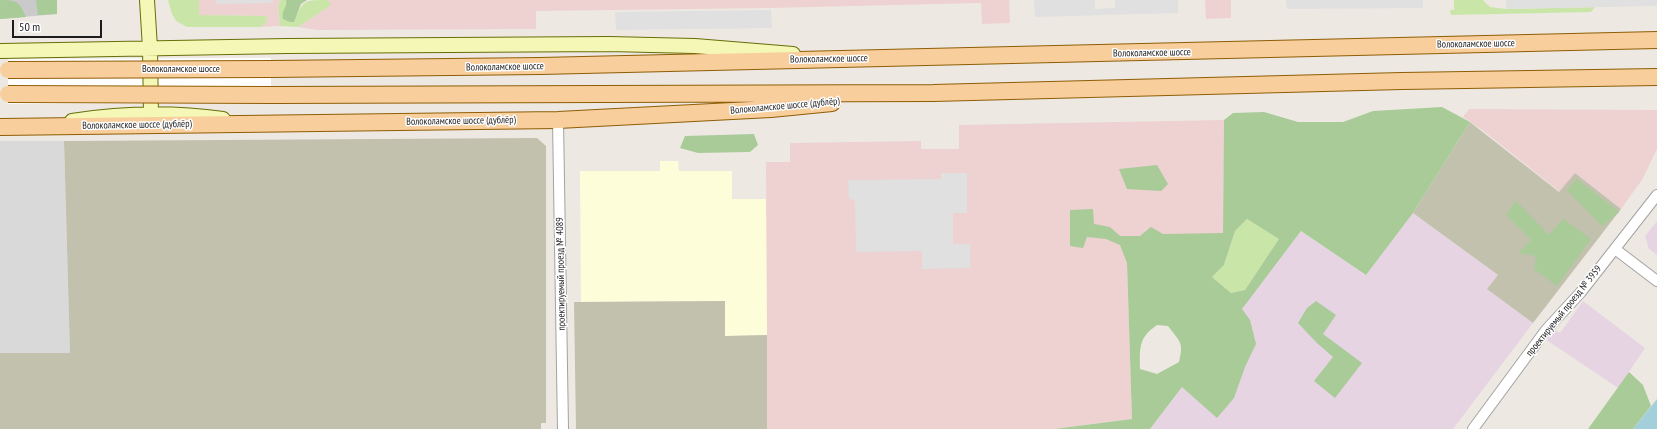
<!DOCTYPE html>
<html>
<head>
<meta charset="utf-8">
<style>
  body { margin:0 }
  #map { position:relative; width:1657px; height:429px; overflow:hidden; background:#ede9e2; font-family:"PT Sans Narrow",sans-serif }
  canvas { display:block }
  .scale { position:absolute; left:12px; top:20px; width:90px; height:18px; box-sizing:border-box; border:2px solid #1c1c1c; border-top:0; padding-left:5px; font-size:12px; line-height:14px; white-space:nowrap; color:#1c1c1c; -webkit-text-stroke:3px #fff; paint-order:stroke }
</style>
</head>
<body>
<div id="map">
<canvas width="1657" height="429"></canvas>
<div class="scale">50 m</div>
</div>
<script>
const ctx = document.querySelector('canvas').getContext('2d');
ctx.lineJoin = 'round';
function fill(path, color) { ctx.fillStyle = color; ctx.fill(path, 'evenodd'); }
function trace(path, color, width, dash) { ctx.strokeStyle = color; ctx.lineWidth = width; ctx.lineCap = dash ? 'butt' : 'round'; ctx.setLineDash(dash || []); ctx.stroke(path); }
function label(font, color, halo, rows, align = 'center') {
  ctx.font = font + ' "PT Sans Narrow",sans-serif'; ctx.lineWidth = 3; ctx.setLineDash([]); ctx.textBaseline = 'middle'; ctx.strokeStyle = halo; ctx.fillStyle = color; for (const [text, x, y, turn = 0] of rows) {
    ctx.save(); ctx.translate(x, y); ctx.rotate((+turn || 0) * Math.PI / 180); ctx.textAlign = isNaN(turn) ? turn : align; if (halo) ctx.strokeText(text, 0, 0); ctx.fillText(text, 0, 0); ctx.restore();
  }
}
const residential = new Path2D(`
  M 0,141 L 64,141 L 70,353 L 0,353 Z`);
const commercial = new Path2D(`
  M 199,0 L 281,0 L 278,5 L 280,26 L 261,27 L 266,23 L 266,16 L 199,15 Z
  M 328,0 L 1009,0 L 1010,23 L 982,24 L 981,3 L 769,8 L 537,11 L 536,10 L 536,29 L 317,30 L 298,27 L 330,5 Z
  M 1205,0 L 1231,0 L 1231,18 L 1206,19 Z
  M 1469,109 L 1657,110 L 1657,149 L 1642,180 L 1621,209 L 1575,173 L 1560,192 L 1481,129 L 1463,117 Z
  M 1224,120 L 1223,260 L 1127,263 L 1132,419 L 1054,429 L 767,429 L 766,162 L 790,162 L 790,143 L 921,141 L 921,149 L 959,149 L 959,125 Z`);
const industrial = new Path2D(`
  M 1413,213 L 1498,275 L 1488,289 L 1533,323 L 1453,429 L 1150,429 L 1301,231 L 1366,275 Z
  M 1657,221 L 1657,255 L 1649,249 L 1645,236 Z
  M 1583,301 L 1645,348 L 1618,388 L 1545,339 L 1553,329 L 1560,333 Z`);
const education = new Path2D(`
  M 660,161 L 678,161 L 679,171 L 732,171 L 732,199 L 766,199 L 767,335 L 725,336 L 725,301 L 581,302 L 580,171 L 660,171 Z`);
const religious = new Path2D(`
  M 0,0 L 57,0 L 57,14 L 0,19 Z`);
const construction = new Path2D(`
  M 1470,122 L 1559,192 L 1575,173 L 1621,209 L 1533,323 L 1487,289 L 1498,275 L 1413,213 Z
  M 537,138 L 546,146 L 546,423 L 541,423 L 541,429 L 0,429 L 0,353 L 70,353 L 64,141 Z
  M 725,301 L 725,336 L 767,335 L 767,429 L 576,429 L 574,302 Z`);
const grass = new Path2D(`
  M 168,0 L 199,0 L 199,15 L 267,16 L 266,23 L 261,27 L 187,27 L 176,21 L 172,14 Z
  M 281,0 L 286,0 L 294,21 C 304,0 303,0 328,0 L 331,5 L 298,27 L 280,26 L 278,5 Z
  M 1454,0 L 1483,0 L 1490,7 L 1506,9 L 1595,7 L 1591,12 L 1451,15 L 1450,10 L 1454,10 Z
  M 1247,219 L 1280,239 L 1245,290 L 1231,293 L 1212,277 L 1224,265 L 1235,231 Z`);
const forest = new Path2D(`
  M 0,0 C 17,0 19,1 26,17 L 0,19 Z
  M 36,0 L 57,0 L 57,14 L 38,15 Z
  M 286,0 L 307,0 L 301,4 L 294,22 L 290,22 L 283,19 C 281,10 288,7 286,0 Z
  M 1442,107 L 1470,122 L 1413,213 L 1366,275 L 1301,231 L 1242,309 L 1250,320 L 1256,344 L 1245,367 L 1234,398 L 1217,418 L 1182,387 L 1150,429 L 1054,429 L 1132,419 L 1127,263 L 1120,245 L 1106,239 L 1087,237 L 1083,248 L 1070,246 L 1070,210 L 1093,209 L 1094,224 L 1110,227 L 1120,236 L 1140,236 L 1151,227 L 1163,234 L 1223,233 L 1224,120 L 1233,113 L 1264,112 L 1298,122 L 1343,122 L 1373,111 ZM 1247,219 L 1279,239 L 1245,290 L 1231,293 L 1212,277 L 1224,265 L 1235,231 ZM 1157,325 L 1168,326 C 1180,342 1184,342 1179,362 L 1157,374 L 1140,369 C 1140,348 1138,338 1157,325 Z
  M 754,134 L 758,145 L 750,152 L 698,153 L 680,148 L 685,136 Z
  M 1157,165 L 1168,184 L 1161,191 L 1127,189 L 1119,169 Z
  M 1577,179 L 1619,212 L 1602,226 L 1567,190 Z
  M 1516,201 L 1549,235 L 1563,219 L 1591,239 L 1557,286 L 1534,269 L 1536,256 L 1518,253 L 1531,240 L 1506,215 Z
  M 1316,301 L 1336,315 L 1323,334 L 1362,363 L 1335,398 L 1314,381 L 1333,357 L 1317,343 L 1298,323 L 1307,308 Z
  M 1629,372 L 1643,385 L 1651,406 L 1633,429 L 1588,429 Z`);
const parking = new Path2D(`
  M 215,0 L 272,0 L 273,3 L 217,4 Z
  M 1034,0 L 1095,0 L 1095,9 L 1115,8 L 1115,0 L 1178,0 L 1178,13 L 1035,17 Z
  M 1286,0 L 1423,0 L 1423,8 L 1287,9 Z
  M 1506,0 L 1657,0 L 1657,6 L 1506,9 Z
  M 771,10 L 772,28 L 616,30 L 615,12 Z
  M 941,173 L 967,173 L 967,213 L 953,213 L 953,244 L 970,244 L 970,268 L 922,269 L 922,251 L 856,252 L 855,200 L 849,199 L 848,180 L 941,179 Z`);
const water = new Path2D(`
  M 1657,399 L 1657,429 L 1633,429 Z`);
const pier = new Path2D(`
  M 271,58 L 271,104 L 8,104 L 8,59 Z`);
const minor = new Path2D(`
  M 558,120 L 563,429
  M 1615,249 L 1657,281
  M 1473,429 L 1546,330 L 1581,292 L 1657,195`);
const secondary = new Path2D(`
  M 147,0 L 150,48 L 151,115
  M 0,51 L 287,46 L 609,44 L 695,46 L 793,54
  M 72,121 C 122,113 173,112 223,119`);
const primary = new Path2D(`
  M 271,69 L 540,66 L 1657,40
  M 271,95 L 933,93 L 1402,81 L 1657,77
  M 0,127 L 558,120 L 771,109 L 832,103`);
const primaryBridge = new Path2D(`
  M 8,70 L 271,69
  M 8,94 L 271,95`);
const streetNames = [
  ["Волоколамское шоссе",1476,44,-1],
  ["Волоколамское шоссе",1152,53,-1],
  ["Волоколамское шоссе",829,59,-1],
  ["Волоколамское шоссе",505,67,-1],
  ["Волоколамское шоссе",181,69],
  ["Волоколамское шоссе (дублёр)",785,106,-5],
  ["Волоколамское шоссе (дублёр)",461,121,-1],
  ["Волоколамское шоссе (дублёр)",137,125,-1],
  ["проектируемый проезд № 4089",561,274,-91],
  ["проектируемый проезд № 3959",1564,311,-51]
];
fill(residential, '#dad9d9');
fill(commercial, '#eed1d1');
fill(industrial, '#e6d4e3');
fill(education, '#fefdda');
fill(religious, '#cacaca');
fill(construction, '#c1c1ae');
fill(grass, '#c9e6a8');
fill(forest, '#a8cb98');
fill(parking, '#e0e0e0');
fill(water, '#a3cfda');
fill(pier, '#fff');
trace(minor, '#a3a3a3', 12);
trace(secondary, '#666e08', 16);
trace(primary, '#8f5d05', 18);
trace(minor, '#fff', 10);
trace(secondary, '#f5f7b6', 14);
trace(primary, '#f8ce9c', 16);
trace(primaryBridge, '#8f5d05', 18, []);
trace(primaryBridge, '#f8ce9c', 16);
label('10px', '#1c1c1c', '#fff', streetNames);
</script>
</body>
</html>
